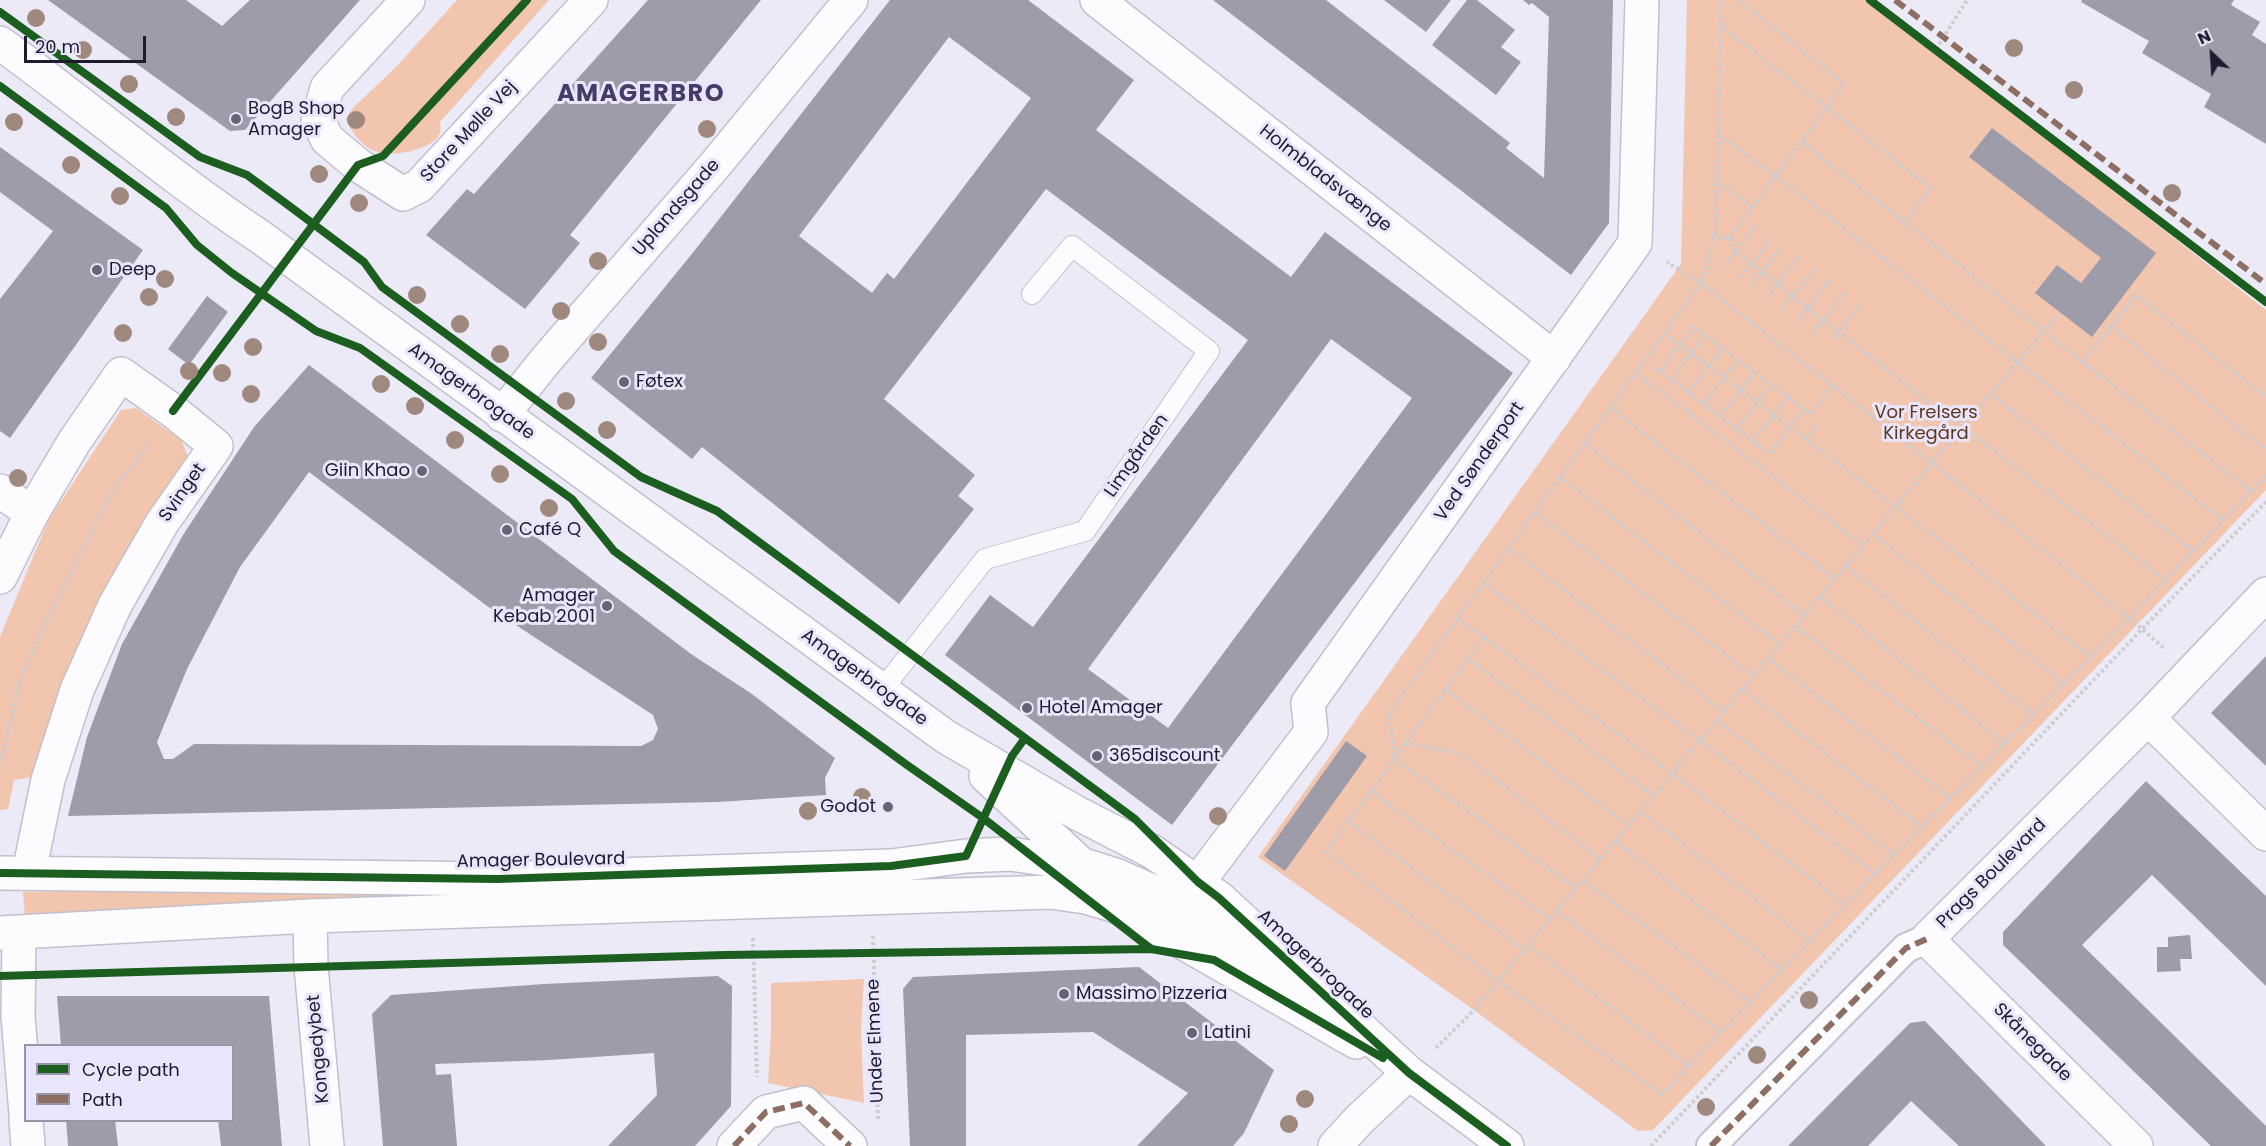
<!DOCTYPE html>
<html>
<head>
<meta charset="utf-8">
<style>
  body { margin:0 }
  #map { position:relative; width:2266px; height:1146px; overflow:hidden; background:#eceaf6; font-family:Poppins,sans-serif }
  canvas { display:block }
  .legend { position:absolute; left:24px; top:1044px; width:210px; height:78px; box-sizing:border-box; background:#e9e5fb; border:2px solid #9894a9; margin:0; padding:8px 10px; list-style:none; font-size:18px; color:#1f1b2e }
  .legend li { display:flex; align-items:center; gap:12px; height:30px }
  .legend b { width:30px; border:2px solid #9894a9 }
  .north { position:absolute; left:2182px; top:24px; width:60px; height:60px; -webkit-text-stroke:4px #e9e5fb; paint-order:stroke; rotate:335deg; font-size:16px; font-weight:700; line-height:24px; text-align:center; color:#1f1b2e }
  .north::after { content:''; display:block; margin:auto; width:21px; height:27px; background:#1f1b2e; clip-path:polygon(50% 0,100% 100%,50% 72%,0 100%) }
  .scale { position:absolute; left:24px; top:36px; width:122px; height:27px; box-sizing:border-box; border:3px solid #1f1b2e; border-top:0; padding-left:8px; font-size:18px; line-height:21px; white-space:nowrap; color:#1f1b2e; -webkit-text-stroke:4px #e9e5fb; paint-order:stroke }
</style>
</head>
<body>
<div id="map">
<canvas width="2266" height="1146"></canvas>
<ul class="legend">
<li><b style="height:8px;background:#1b5e20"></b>Cycle path</li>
<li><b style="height:8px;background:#8d6e63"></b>Path</li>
</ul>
<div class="north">N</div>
<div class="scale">20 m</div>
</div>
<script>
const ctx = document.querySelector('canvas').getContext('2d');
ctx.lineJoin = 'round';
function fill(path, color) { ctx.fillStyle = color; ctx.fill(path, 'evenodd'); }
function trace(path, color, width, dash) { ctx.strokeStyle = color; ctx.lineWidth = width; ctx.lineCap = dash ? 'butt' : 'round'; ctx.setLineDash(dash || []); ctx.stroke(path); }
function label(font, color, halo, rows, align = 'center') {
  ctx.font = font + ' Poppins,sans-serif'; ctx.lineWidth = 6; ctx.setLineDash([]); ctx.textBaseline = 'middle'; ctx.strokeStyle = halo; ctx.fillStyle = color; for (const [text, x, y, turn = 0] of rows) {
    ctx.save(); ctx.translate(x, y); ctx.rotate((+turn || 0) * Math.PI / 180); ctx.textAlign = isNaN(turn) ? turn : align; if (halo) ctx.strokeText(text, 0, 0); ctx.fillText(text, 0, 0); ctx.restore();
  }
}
const green = new Path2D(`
  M 457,0 L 549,0 L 440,122 C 440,126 442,131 439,135 C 431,150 393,157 378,152 C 363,148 352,133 346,119 L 353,108 L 396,67 Z
  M 1687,0 L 1869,0 L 2266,310 L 2266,490 L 1653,1130 L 1638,1131 L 1474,1010 L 1258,857 L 1681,264 Z
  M 136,408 L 181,440 L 188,456 L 127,553 L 38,776 L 14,780 L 8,809 L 0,810 L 0,637 L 48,521 L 121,410 Z
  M 735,880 L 25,917 L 23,892 Z
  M 864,979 L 861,1031 L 864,1103 L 768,1083 L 771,1032 L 771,983 Z`);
const building = new Path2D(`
  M 48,0 L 186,0 L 222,26 L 250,0 L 360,0 L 245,130 L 230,131 Z
  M 648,0 L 761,0 L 570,235 L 580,243 L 525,309 L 426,235 L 467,189 L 474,194 Z
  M 890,0 L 1028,0 L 1134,80 L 1096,130 L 1291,277 L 1325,232 L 1513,373 L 1172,825 L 945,655 L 990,595 L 1033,627 L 1248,340 L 1046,189 L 884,399 L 975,475 L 958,496 L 974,509 L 899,604 L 702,447 L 692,459 L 591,378 L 695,250 ZM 949,37 L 1031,98 L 894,279 L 887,273 L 872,293 L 799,236 ZM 1331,339 L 1412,398 L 1168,728 L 1088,669 Z
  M 1213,0 L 1326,0 L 1510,143 L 1506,148 L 1544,178 L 1549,17 L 1532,3 L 1529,5 L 1523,0 L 1613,0 L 1609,223 L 1571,275 Z
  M 1384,0 L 1451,0 L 1426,32 Z
  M 1467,0 L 1477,0 L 1515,30 L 1501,47 L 1521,62 L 1496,95 L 1432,45 Z
  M 2082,0 L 2234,0 L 2231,5 L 2260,22 L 2252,35 L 2266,44 L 2266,144 L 2204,107 L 2211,94 L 2142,53 L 2149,41 L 2081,2 Z
  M 1992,128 L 2156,253 L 2092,337 L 2035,293 L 2057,265 L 2081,283 L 2101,258 L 1969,157 Z
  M 0,147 L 143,250 L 10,438 L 0,431 L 0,299 L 53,231 L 0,192 Z
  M 207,296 L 228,312 L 189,365 L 168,349 Z
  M 309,365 L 691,654 L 752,694 L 835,758 L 825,778 L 826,795 L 718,802 L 68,816 L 87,737 L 122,644 L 183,535 L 254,427 ZM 309,472 L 487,606 L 653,715 L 658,729 L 653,740 L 641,746 L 194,744 L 173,759 L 164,759 L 157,742 L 187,669 L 240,567 Z
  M 2266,656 L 2266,766 L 2211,713 Z
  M 1346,741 L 1367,756 L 1285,871 L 1264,856 Z
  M 2146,781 L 2266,896 L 2266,986 L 2152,875 L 2082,945 L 2266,1126 L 2266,1146 L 2211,1146 L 2003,945 L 2003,932 Z
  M 2190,935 L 2192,959 L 2180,959 L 2181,971 L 2157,972 L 2157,947 L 2168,947 L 2168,937 Z
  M 1139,967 L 1274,1070 L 1244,1133 L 1233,1146 L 1137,1146 L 1188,1093 L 1093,1032 L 966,1035 L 966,1146 L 910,1146 L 903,989 L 913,977 Z
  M 718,976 L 732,986 L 731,1106 L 695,1146 L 608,1146 L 657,1095 L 654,1053 L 549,1060 L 435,1064 L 436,1075 L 451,1074 L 457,1146 L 383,1146 L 372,1014 L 391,995 L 544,984 Z
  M 57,996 L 269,996 L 282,1146 L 221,1146 L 218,1120 L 232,1120 L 232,1046 L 61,1046 Z
  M 1925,1021 L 2046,1146 L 1959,1146 L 1911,1101 L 1868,1146 L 1788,1146 L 1910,1023 Z
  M 66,1120 L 115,1120 L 118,1146 L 68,1146 Z`);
const path = new Path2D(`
  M 1721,26 L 1931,188 L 1905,222
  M 1936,49 L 1967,0
  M 1718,134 L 1776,176 L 2223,520
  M 1802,142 L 2083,362
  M 1717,180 L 1752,207
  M 1713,237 L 1729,238 L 1845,84 L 1738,0
  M 1729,238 L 1733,248 C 1874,363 2021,471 2166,580
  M 1726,265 L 1756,226
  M 1741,277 L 1772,238
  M 1752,285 L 1781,247
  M 1767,297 L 1799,257
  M 1783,309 L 1814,269
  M 2057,316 L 1932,463 L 2129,618 L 2164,648
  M 1798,321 L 1830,280
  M 2111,326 L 2266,450
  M 1664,333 L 1895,506 L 2091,657
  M 1813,333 L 1845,293
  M 1833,339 L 1860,305
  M 1656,368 L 1770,454 L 1804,409
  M 1660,371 L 1694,327 L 1811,414 L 1832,385
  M 1636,373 L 1862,544
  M 1671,379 L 1705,335
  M 1688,392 L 1722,348
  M 1990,394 L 2193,551
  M 1703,403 L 1738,360
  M 1611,408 L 1834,578
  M 1720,416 L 1755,372
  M 1737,429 L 1771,384
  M 1806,439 L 1817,424
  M 1753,441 L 1788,397
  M 1585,443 L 1804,615
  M 1560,477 L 1779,644
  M 2251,491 L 2083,362 L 2136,295 L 2266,397
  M 1535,512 L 1753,675
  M 1872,533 L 2064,684
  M 1509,548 L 1723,711
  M 1845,565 L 2034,715
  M 1483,583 L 1699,740 L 1876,874
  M 1820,596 L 2005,744
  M 1458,619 L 1484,637
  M 1795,626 L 1982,766
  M 1467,658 L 1653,795
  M 1768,658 L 1950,798
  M 1445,689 L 1628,825
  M 1742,689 L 1922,827
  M 1716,719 L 1894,855
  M 1405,743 L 1462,754 L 1600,859
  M 1395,755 L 1389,713 L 1701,283 L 1716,230 L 1721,0
  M 1394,758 L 1576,888
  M 0,765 L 20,680 L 45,623 L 112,492 L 150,442
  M 1370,791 L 1550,919
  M 1640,811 L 1810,941
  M 1348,821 L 1524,950
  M 1615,841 L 1782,970
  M 1583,880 L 1750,1002
  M 1845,904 L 1672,773 L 1484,637 L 1326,852 L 1498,981 L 1662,1094 L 1845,904 L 2129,618 L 2266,475
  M 1557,911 L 1721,1032
  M 873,936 L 878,1121
  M 753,938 L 757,1077
  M 1528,945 L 1689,1066
  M 1436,1048 L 1474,1010 L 1932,463 L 1701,283 L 1667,262
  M 1651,1146 L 2142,629 L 2266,502`);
const service = new Path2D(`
  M 881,691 L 985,559 L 1085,531 L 1209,351 L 1072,246 L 1032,294`);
const pedestrian = new Path2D(`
  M 1711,1146 L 1906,948 L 1927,939`);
const minor = new Path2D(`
  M 408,0 L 327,88 L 318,120 L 327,139 L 358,165 L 403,194 L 419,186 L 591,0
  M 1097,0 L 1554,358
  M 502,415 L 546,360 L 715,165 L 851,0
  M 0,491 L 32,513
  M 0,577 L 32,513 L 74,442 L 121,374 L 173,411 L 216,446 L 162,523 L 115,605 L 77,690 L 48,780 L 29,872
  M 2148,718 L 2266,834
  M 1198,882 L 1311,732 L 1308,703 L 1635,243 L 1642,0
  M 310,916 L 311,966 L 327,1146
  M 19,933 L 18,1016 L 26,1114
  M 26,1120 L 28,1146
  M 734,1146 L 766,1112 L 804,1103 L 850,1146
  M 1335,1146 L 1360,1119 L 1409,1073
  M 2136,1146 L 1927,939 L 2148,718 L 2266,594`);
const tertiary = new Path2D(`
  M 0,43 C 87,106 169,176 259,236 L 946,737 L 1077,813 L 1153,852 L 1219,898 L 1409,1073 L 1507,1146
  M 986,776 L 1082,865
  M 0,873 L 498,879 L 891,866 L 966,856 L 1010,854 L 1080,864 L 1118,876 L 1161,895 L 1199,918 L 1276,975
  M 1133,909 L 1149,923 L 1356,1042
  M 0,933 L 310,916 L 1051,892 L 1085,897 L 1113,905 L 1149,923`);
const quiet = new Path2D(`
  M 1895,0 L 2266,284
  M 734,1146 L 766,1112 L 804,1103 L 850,1146
  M 1711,1146 L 1906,948 L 1927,939`);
const cycleway = new Path2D(`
  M 1870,0 L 2266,302
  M 0,12 L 200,157 L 247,175 L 284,202 L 364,262 L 382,287 L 641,477 L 717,511 L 1135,819 L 1198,882 L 1219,898 L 1409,1073 L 1507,1146
  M 0,86 L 166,208 L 197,245 L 232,273 L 316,331 L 360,348 L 572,499 L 614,551 L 907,765 L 983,818 L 1151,949
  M 173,411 L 358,165 L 383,156 L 527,0
  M 0,873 L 498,879 L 891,866 L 966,856 L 1012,756 L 1025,738
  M 0,976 L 725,955 L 1151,949 L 1214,960 L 1383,1058`);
const trees = [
  [36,18],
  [2014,48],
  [83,50],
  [129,84],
  [2074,90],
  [176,117],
  [356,120],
  [14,122],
  [707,129],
  [71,165],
  [319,174],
  [2172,193],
  [120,196],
  [359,203],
  [598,261],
  [165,279],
  [417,295],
  [149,297],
  [561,311],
  [460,324],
  [123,333],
  [598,342],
  [253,347],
  [500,354],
  [189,371],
  [222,373],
  [381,384],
  [251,394],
  [566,401],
  [415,406],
  [607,430],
  [455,440],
  [500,474],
  [18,478],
  [549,508],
  [862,797],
  [808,811],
  [1218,816],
  [1809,1000],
  [1757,1055],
  [1305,1099],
  [1706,1107],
  [1289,1124]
];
const markers = [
  [236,119,6,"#676374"],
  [97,270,6,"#676374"],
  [624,382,6,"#676374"],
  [422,471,6,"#676374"],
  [507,530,6,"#676374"],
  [607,606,6,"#676374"],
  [1027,708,6,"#676374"],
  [1097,756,6,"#676374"],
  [888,807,6,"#676374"],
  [1064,994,6,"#676374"],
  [1192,1033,6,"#676374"]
];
const poiNames = [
  ["BogB Shop",248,109],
  ["Amager",248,130],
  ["Deep",109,270],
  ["Føtex",636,382],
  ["Giin Khao",410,471,"right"],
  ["Café Q",519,530],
  ["Amager",595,596,"right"],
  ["Kebab 2001",595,617,"right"],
  ["Hotel Amager",1039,708],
  ["365discount",1109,756],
  ["Godot",876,807,"right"],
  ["Massimo Pizzeria",1076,994],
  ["Latini",1204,1033]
];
const streetNames = [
  ["Store Mølle Vej",469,132,-47],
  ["Holmbladsvænge",1325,179,38],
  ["Uplandsgade",677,208,-49],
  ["Amagerbrogade",471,392,36],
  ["Limgården",1137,456,-55],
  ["Ved Sønderport",1480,462,-55],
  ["Svinget",183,493,-55],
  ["Amagerbrogade",864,678,36],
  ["Amager Boulevard",541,861,-1],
  ["Prags Boulevard",1992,874,-45],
  ["Amagerbrogade",1315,965,43],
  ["Under Elmene",876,1041,-92],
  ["Skånegade",2032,1043,45],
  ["Kongedybet",319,1049,-95]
];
const parkNames = [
  ["Vor Frelsers",1926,413],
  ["Kirkegård",1926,434]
];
const districtNames = [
  ["AMAGERBRO",641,95]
];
fill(green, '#f1c5ae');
fill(building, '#9f9caa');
trace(service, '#c2c0ce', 22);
trace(pedestrian, '#c2c0ce', 32);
trace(minor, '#c2c0ce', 36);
trace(tertiary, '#c2c0ce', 36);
trace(path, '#cdcdd1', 4, [3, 3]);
trace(service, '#fcfcfe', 20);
trace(pedestrian, '#fcfcfe', 28);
trace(minor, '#fcfcfe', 33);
trace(tertiary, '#fcfcfe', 33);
trace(quiet, '#8d6e63', 6, [12, 6]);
trace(cycleway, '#1b5e20', 8);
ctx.fillStyle = '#9f887e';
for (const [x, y] of trees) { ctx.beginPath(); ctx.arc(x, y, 9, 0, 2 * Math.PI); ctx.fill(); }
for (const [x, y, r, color] of markers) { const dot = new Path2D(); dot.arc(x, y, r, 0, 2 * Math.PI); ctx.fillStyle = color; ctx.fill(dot); trace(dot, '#e9e5fb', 2); }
label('18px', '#1f1b2e', '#e9e5fb', poiNames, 'left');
label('18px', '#1f1b2e', '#e9e5fb', streetNames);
label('18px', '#60381c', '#e9e5fb', parkNames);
ctx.letterSpacing = '1.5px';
label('bold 24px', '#473c67', '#e9e5fb', districtNames);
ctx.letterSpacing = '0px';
</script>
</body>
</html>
